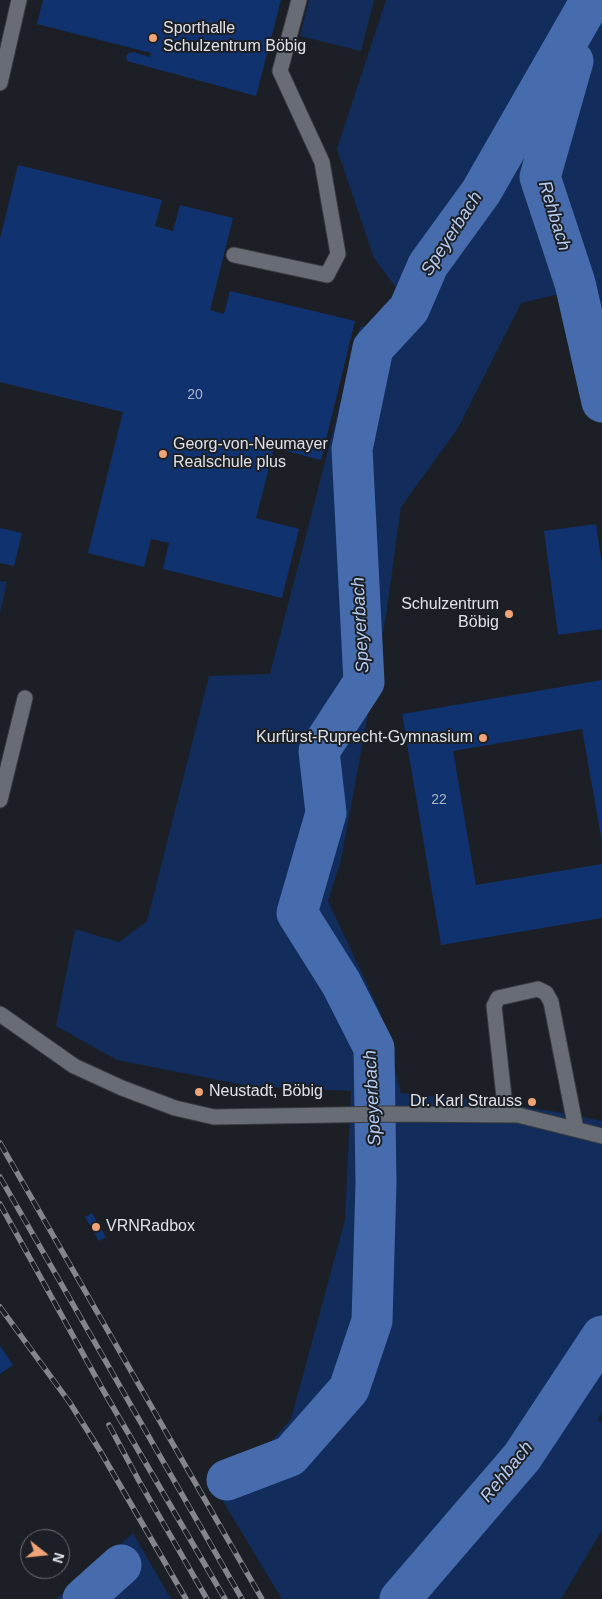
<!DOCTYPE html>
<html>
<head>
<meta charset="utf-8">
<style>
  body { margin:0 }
  #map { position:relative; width:602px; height:1599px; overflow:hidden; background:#1c2026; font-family:Helvetica,sans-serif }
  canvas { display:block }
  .north { position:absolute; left:20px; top:1529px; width:50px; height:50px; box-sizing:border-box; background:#1c2026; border:1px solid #6a6e73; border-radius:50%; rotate:106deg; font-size:14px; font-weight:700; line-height:20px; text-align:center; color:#e0e2e7 }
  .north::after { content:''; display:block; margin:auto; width:18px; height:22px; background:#efa377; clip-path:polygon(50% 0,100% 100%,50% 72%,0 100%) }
</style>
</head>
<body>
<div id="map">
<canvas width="602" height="1599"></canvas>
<div class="north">N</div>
</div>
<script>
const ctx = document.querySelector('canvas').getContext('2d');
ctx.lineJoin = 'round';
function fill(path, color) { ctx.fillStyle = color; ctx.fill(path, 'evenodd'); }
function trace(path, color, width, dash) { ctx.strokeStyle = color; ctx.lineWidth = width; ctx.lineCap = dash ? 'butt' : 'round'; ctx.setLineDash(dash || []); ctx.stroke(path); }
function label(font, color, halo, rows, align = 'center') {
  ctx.font = font + ' Helvetica,sans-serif'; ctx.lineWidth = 4; ctx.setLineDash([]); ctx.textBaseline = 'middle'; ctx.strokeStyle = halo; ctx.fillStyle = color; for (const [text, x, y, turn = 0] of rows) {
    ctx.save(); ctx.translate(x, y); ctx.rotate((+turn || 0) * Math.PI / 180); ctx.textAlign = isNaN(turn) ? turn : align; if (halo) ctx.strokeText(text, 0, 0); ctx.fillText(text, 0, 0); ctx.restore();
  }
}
const green = new Path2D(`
  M 309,0 L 374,0 L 361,51 L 300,36 Z
  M 386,0 L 602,0 L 602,348 L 593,286 L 521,303 L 458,428 L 401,507 L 386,616 L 341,860 L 328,901 L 380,1012 L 401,1093 C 468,1099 536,1106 602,1121 L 602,1412 L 598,1420 L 602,1423 L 602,1530 L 561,1599 L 282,1599 L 207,1475 L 271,1442 L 291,1419 L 345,1220 L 351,1091 L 249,1086 L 117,1060 L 56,1026 L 75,929 L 119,942 L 147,921 L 209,676 L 270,674 L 360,327 L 397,318 L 403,297 L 374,258 L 337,149 Z
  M 0,581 L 7,582 L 0,613 Z
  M 133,1533 L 171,1599 L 56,1599 Z`);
const river = new Path2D(`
  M 573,61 L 540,177 L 575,283 L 602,402
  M 227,1480 L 290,1456 L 349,1389 L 372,1321 L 376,1183 L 374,1048 L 341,983 L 297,913 L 326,813 L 319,751 L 364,682 L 352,449 L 373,348 L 409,309 L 428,265 L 481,192 L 591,0
  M 83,1599 L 121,1565
  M 400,1599 L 522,1457 L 602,1336`);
const building = new Path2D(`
  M 43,0 L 281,0 L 256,96 L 127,61 L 126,56 L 129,53 L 133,52 L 150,57 L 151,53 L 37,24 Z
  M 18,165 L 162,200 L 155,226 L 173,231 L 180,205 L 233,218 L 210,310 L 224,314 L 230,291 L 355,321 L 321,460 L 274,448 L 256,518 L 299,529 L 282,598 L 163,569 L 169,543 L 151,539 L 144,567 L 88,553 L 123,412 L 0,382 L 0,239 Z
  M 596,524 L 602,565 L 602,629 L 558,635 L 544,531 Z
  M 0,528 L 22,533 L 14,566 L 0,563 Z
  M 602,680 L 602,842 L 582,729 L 453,751 L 476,885 L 602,864 L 602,918 L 441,945 L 402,714 Z
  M 92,1213 L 106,1237 L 99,1241 L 85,1217 Z
  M 0,1346 L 13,1365 L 0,1374 Z`);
const minor = new Path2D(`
  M 0,83 L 19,0
  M 234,255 L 327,275 L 338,254 L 322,162 L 280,71 L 299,0
  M 0,800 L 25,698
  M 0,1014 L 74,1066 L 122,1088 L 175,1108 L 214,1117 L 390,1114 L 518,1115 L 602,1136
  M 506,1115 L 494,1006 L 498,998 L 538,989 L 546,993 L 551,1002 L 576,1129`);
const rail = new Path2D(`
  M 0,1143 L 262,1599
  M 0,1177 L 242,1599
  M 0,1204 L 103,1390 L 225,1599
  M 0,1307 L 70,1403 L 99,1449 L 186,1599
  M 109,1425 L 139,1481 L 207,1599`);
const markers = [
  [153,38,5,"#efa377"],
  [163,454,5,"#efa377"],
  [509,614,5,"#efa377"],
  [483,738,5,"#efa377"],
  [199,1092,5,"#efa377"],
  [532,1102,5,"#efa377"],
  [96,1227,5,"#efa377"]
];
const numberNames = [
  ["20",195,395],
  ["22",439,800]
];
const poiNames = [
  ["Sporthalle",163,29],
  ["Schulzentrum Böbig",163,47],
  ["Georg-von-Neumayer",173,445],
  ["Realschule plus",173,463],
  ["Schulzentrum",499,605,"right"],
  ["Böbig",499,623,"right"],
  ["Kurfürst-Ruprecht-Gymnasium",473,738,"right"],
  ["Neustadt, Böbig",209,1092],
  ["Dr. Karl Strauss",522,1102,"right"],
  ["VRNRadbox",106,1227]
];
const waterNames = [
  ["Rehbach",554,216,73],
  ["Speyerbach",452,234,-57],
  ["Speyerbach",361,625,-93],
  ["Speyerbach",373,1098,-93],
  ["Rehbach",507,1472,-51]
];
fill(green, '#122c5b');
trace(river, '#466cad', 41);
fill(building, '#10326f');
trace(minor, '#373a3f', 17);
trace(minor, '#686d75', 15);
trace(rail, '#84868c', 5.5);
trace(rail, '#1c2026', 4, [11]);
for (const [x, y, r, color] of markers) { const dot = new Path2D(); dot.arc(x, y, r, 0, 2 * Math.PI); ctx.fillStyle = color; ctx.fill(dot); trace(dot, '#1c2026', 2); }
label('14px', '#acb6c9', null, numberNames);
label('16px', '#e0e2e7', '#1c2026', poiNames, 'left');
label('italic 18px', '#b6ccf0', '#1c2026', waterNames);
</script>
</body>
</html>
